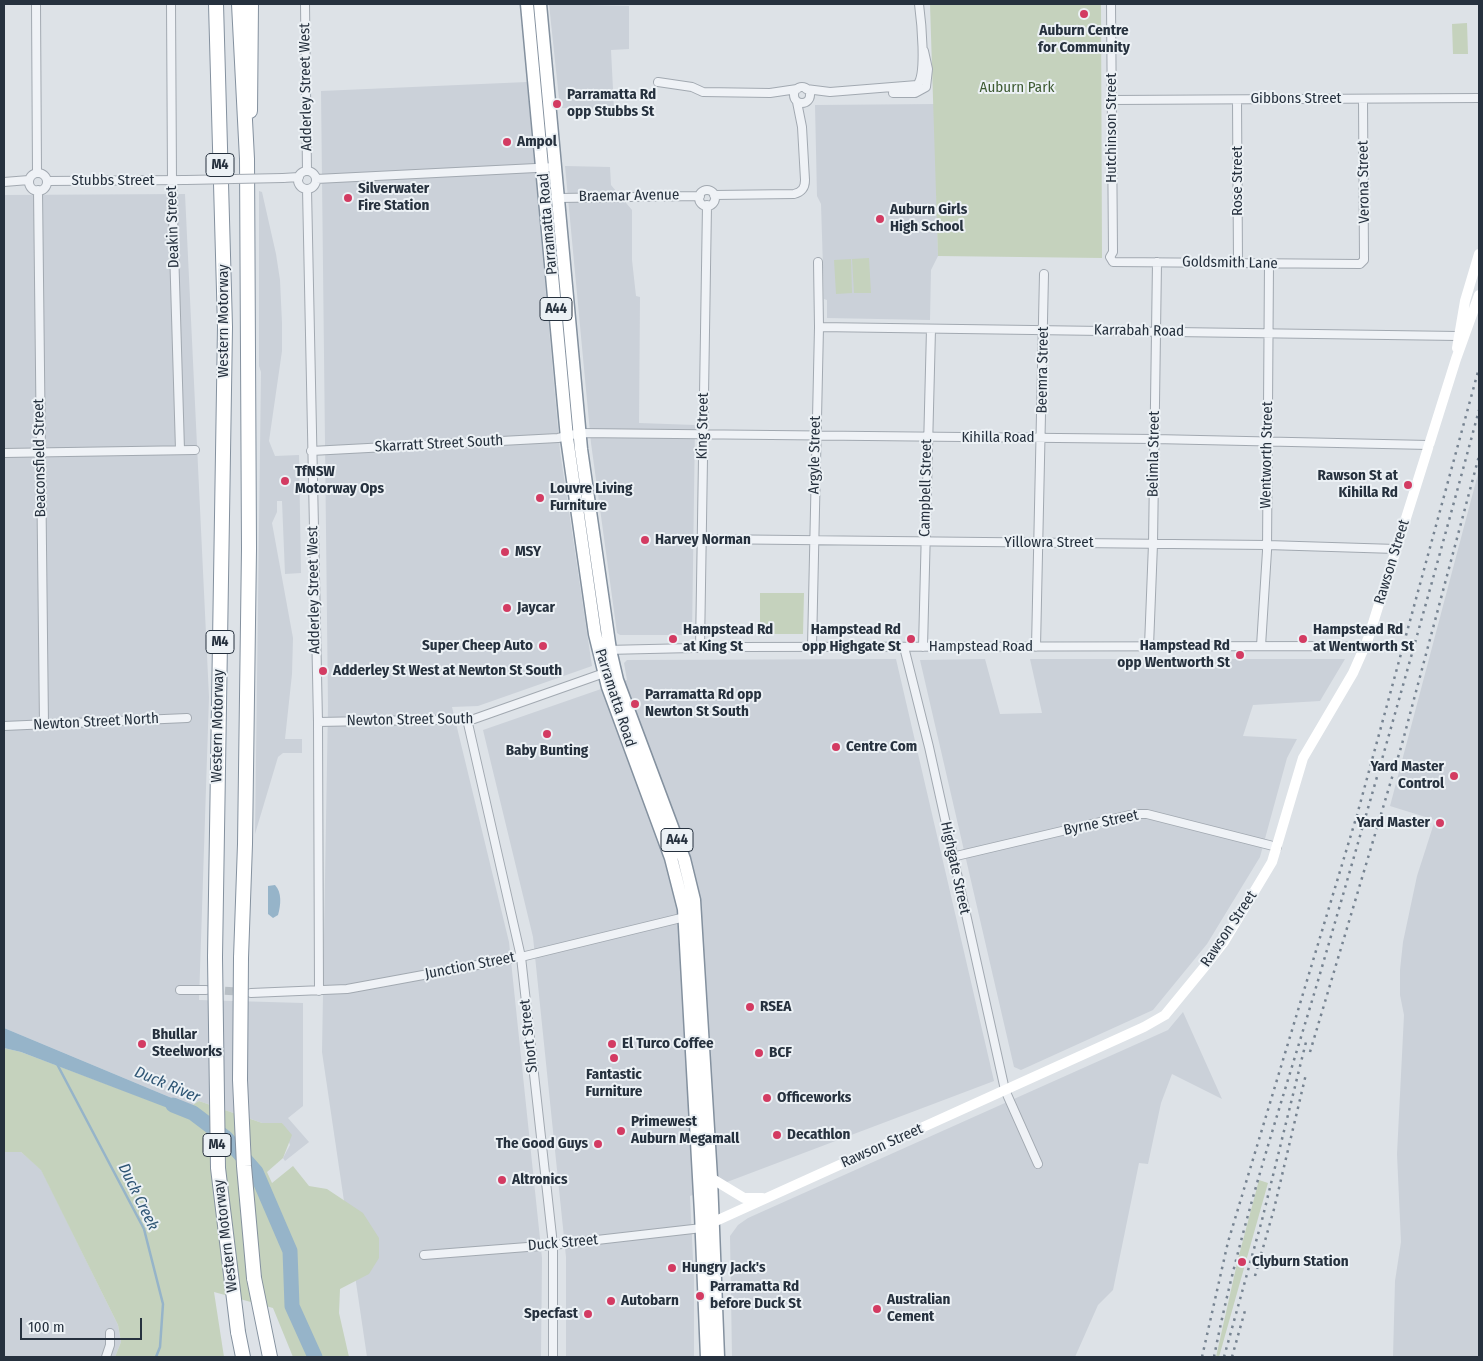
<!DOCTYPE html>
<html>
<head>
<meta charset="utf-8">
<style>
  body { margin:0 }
  #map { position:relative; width:1483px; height:1361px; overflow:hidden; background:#dde2e7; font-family:"Fira Sans Condensed",sans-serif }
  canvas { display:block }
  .frame { position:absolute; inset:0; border:5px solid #26313e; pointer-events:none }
  .scale { position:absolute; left:20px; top:1318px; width:122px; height:22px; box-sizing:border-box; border:2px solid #26313e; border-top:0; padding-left:6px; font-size:15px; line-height:18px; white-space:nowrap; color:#26313e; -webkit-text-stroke:4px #ecf1f5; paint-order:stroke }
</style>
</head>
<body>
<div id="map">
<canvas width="1483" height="1361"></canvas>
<div class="frame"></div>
<div class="scale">100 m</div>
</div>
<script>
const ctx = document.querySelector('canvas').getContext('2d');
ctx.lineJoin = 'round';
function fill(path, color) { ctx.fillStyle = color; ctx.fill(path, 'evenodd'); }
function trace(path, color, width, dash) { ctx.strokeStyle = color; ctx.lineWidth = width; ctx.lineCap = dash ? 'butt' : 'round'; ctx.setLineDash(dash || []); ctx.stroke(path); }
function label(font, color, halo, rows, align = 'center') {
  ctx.font = font + ' "Fira Sans Condensed",sans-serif'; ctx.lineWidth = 4; ctx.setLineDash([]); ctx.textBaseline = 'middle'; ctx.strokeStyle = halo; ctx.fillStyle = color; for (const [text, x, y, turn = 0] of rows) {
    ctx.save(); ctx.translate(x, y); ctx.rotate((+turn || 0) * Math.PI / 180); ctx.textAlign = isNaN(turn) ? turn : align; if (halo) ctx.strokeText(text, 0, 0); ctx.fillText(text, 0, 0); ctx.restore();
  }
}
const built = new Path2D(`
  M 549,4 L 629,6 L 629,49 L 611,50 L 614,109 L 560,108 Z
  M 527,82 L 560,451 L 592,666 L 478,706 L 452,707 L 509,942 L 542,1258 L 541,1357 L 367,1357 L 322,1052 L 328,706 L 321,91 Z
  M 935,104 L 938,256 L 931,270 L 930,320 L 827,318 L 827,300 L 824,299 L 821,204 L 817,196 L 815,105 Z
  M 565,166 L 610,167 L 611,185 L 632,210 L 632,260 L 636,296 L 640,297 L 639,423 L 695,425 L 692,635 L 620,635 L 617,633 L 591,443 Z
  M 259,191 L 262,192 L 276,254 L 280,280 L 282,323 L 282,351 L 269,441 L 275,456 L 299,455 L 301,573 L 285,574 L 282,501 L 277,501 L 277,512 L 272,523 L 293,638 L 292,674 L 285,739 L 302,739 L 302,753 L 283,753 L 278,757 L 255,834 L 261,372 L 259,366 Z
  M 185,194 L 209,697 L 199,1000 L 303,1003 L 303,1106 L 288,1118 L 309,1142 L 285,1161 L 283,1158 L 290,1145 L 282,1123 L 262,1123 L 199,1101 L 191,1106 L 4,1028 L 4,195 Z
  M 1479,470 L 1479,1357 L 1393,1357 L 1395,1281 L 1401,1242 L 1397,1154 L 1404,1015 L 1400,995 L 1400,970 L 1403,942 L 1417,876 L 1435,820 L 1390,806 Z
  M 896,659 L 994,1081 L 690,1196 L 694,1280 L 694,1357 L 566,1357 L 566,1257 L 533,937 L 483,730 L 627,680 L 624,663 L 627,660 Z
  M 985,659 L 1000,714 L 1042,713 L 1030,659 L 1345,659 L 1320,701 L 1253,705 L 1243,736 L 1297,739 L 1287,758 L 1260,857 L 1207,944 L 1153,1010 L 1021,1070 L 1014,1067 L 920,660 Z
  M 1183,1012 L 1222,1099 L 1172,1074 L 1161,1103 L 1148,1164 L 1139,1163 L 1113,1290 L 1098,1305 L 1075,1357 L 732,1357 L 730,1236 L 738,1225 L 748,1218 L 1168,1030 Z
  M 4,1152 L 21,1152 L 41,1169 L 118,1325 L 121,1342 L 115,1357 L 4,1357 Z`);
const green = new Path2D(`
  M 930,4 L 1101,4 L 1102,258 L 938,256 Z
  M 1467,23 L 1468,54 L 1453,54 L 1452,24 Z
  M 869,258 L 871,293 L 854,293 L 852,259 Z
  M 851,259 L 852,293 L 836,294 L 834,260 Z
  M 760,593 L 804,593 L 803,634 L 760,634 Z
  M 4,1048 L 21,1052 L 194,1117 L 191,1106 L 199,1101 L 262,1123 L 282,1123 L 292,1135 L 283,1158 L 267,1172 L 272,1183 L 293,1166 L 309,1186 L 327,1189 L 363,1213 L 379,1238 L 379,1258 L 369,1274 L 340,1289 L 339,1313 L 349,1357 L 293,1357 L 273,1308 L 214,1292 L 224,1357 L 115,1357 L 121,1342 L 118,1325 L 41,1170 L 21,1152 L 4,1152 Z
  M 1259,1180 L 1268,1183 L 1219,1357 L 1216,1357 L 1238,1259 Z`);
const water = new Path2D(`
  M 275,885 C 282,892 281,905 278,915 L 273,918 L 268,914 L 268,886 Z
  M 4,1028 L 191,1106 L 194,1118 L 21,1052 L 4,1048 Z`);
const stream = new Path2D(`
  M 57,1064 L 144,1229 L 163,1304 L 160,1347 L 156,1357`);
const river = new Path2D(`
  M 173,1105 L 193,1113 L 226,1138 L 256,1172 L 290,1251 L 292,1306 L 315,1357`);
const minorTunnel = new Path2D(`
  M 213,990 L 244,992`);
const minor = new Path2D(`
  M 36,4 L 37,173
  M 171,4 L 172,181 L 180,450
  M 305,4 L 307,171
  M 1111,4 L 1113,252 L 1110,257 L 1113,262 L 1360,264 L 1364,260 L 1363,99
  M 658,82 L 692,87 L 703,92 L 770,93 L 797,89
  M794 95a8 8 0 1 1 16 0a8 8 0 1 1-16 0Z
  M 806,89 L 830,92 L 917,85 C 927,75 921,19 919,4
  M 893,93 L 915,93 L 926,87 L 928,69 L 924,51
  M 1112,100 L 1479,98
  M 1237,100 L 1238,263
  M298 180a9 9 0 1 1 18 0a9 9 0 1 1-18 0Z
  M29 182a9 9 0 1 1 18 0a9 9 0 1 1-18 0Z
  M 283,178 L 299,177
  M 316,179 L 556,167
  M 47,181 L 186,180
  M 4,182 L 29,180
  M 307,189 L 318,722 L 319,991
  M 38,190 L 44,725
  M699 198a8 8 0 1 1 16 0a8 8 0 1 1-16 0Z
  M 714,195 L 794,194 C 802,192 805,188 805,180 L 802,127 L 797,102
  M 558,198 L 700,196
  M 819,327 L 1458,336
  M 311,451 L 558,438 L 580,433 L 1154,439 L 1429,445
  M 4,453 L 195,450
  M 701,539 L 1267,545 L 1396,549
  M 1149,646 L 1153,544 L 1157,262
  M 1261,646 L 1267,551 L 1269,264
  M 812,647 L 819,327 L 818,262
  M 904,647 L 929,747 L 1005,1090 L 1038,1164
  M 923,647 L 931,329
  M 1036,647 L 1044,274
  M 700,648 L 707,205
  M 606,650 L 736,647 L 1345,646 L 1364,649
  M 467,719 L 521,957 L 553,1245 L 553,1357
  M 318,722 L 474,719 L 607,672
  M 4,726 L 187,718
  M 952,857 L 1134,814 L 1147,814 L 1277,847
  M 180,990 L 206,990
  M 251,993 L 347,989 L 521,957 L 685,917
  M 424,1255 L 553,1245 L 702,1228
  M 106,1357 L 110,1345 L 110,1333`);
const secondary = new Path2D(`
  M 1457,348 L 1465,301 L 1479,254
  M 711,1178 L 744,1198 L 762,1198
  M 707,1225 L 1144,1027 L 1165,1015 L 1206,965 L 1224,942 L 1272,862 L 1303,758 L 1353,673 L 1368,639 L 1456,359 L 1479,295`);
const trunk = new Path2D(`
  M 527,4 L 567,438 L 595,634 L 608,687 L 671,858 L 684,909 L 701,1213 L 707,1357
  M 540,4 L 581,449 L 610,650 L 617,680 L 684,859 L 694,900 L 711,1178 L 718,1357`);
const motorway = new Path2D(`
  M 239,4 L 247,159 L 249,549 L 245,844 L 241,958
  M 250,111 L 251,4
  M 215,957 L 225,327 L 216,4
  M 254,1278 L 270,1357
  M 238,1332 L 243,1357`);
const rail = new Path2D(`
  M 1310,1052 L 1402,744 L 1479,456
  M 1255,1276 L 1274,1209 L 1306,1074
  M 1202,1357 L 1228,1242 L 1357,815 L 1479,368
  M 1214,1357 C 1240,1224 1284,1097 1322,967 C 1376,782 1429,596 1479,410
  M 1224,1357 L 1262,1220 L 1306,1042
  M 1232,1357 L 1246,1307`);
const minorBridge = new Path2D(`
  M 186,180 L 283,178`);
const motorwayBridge = new Path2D(`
  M 215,957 L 218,1168 L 238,1332
  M 241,958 L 240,1080 L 244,1166 L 254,1278`);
const markers = [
  [1084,14,5,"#d33b62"],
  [557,104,5,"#d33b62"],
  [507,142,5,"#d33b62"],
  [348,198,5,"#d33b62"],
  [880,219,5,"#d33b62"],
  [285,481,5,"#d33b62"],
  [1408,485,5,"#d33b62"],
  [540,498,5,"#d33b62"],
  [645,540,5,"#d33b62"],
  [505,552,5,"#d33b62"],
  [507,608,5,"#d33b62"],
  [673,639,5,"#d33b62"],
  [911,639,5,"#d33b62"],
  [1303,639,5,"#d33b62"],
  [543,646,5,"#d33b62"],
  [1240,655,5,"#d33b62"],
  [323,671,5,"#d33b62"],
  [635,704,5,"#d33b62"],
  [547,734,5,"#d33b62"],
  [836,747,5,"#d33b62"],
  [1454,776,5,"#d33b62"],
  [1440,823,5,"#d33b62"],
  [750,1007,5,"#d33b62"],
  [142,1044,5,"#d33b62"],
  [612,1044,5,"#d33b62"],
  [759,1053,5,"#d33b62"],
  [614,1058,5,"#d33b62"],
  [767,1098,5,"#d33b62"],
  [621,1131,5,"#d33b62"],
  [777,1135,5,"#d33b62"],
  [598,1144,5,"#d33b62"],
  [502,1180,5,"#d33b62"],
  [1242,1262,5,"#d33b62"],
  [672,1268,5,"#d33b62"],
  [700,1296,5,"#d33b62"],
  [611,1301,5,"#d33b62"],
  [877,1309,5,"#d33b62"],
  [588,1314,5,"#d33b62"]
];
const shields = [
  [220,165,28],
  [556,309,32],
  [220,642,28],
  [677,840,32],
  [217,1145,28]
];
const shieldNames = [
  ["M4",220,165],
  ["A44",556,309],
  ["M4",220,642],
  ["A44",677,840],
  ["M4",217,1145]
];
const poiNames = [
  ["Auburn Centre",1084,31,"center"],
  ["for Community",1084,48,"center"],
  ["Parramatta Rd",567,95],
  ["opp Stubbs St",567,112],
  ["Ampol",517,142],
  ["Silverwater",358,189],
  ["Fire Station",358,206],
  ["Auburn Girls",890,210],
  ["High School",890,227],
  ["TfNSW",295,472],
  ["Motorway Ops",295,489],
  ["Rawson St at",1398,476,"right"],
  ["Kihilla Rd",1398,493,"right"],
  ["Louvre Living",550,489],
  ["Furniture",550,506],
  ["Harvey Norman",655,540],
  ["MSY",515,552],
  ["Jaycar",517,608],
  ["Hampstead Rd",683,630],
  ["at King St",683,647],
  ["Hampstead Rd",901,630,"right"],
  ["opp Highgate St",901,647,"right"],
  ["Hampstead Rd",1313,630],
  ["at Wentworth St",1313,647],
  ["Super Cheep Auto",533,646,"right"],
  ["Hampstead Rd",1230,646,"right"],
  ["opp Wentworth St",1230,663,"right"],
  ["Adderley St West at Newton St South",333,671],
  ["Parramatta Rd opp",645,695],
  ["Newton St South",645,712],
  ["Centre Com",846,747],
  ["Baby Bunting",547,751,"center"],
  ["Yard Master",1444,767,"right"],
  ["Control",1444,784,"right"],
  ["Yard Master",1430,823,"right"],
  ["RSEA",760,1007],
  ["Bhullar",152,1035],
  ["Steelworks",152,1052],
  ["El Turco Coffee",622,1044],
  ["BCF",769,1053],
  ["Fantastic",614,1075,"center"],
  ["Furniture",614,1092,"center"],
  ["Officeworks",777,1098],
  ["Primewest",631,1122],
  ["Auburn Megamall",631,1139],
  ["Decathlon",787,1135],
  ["The Good Guys",588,1144,"right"],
  ["Altronics",512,1180],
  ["Clyburn Station",1252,1262],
  ["Hungry Jack's",682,1268],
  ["Parramatta Rd",710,1287],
  ["before Duck St",710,1304],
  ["Australian",887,1300],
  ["Cement",887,1317],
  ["Autobarn",621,1301],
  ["Specfast",578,1314,"right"]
];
const streetNames = [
  ["Adderley Street West",306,87,-91],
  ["Gibbons Street",1296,99],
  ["Hutchinson Street",1112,128,-90],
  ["Stubbs Street",113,181],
  ["Rose Street",1238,181,-90],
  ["Verona Street",1364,182,-91],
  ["Braemar Avenue",629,196,-1],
  ["Parramatta Road",548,224,-95],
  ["Deakin Street",173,227,-92],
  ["Goldsmith Lane",1230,263,1],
  ["Western Motorway",224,321,-90],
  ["Karrabah Road",1139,331,1],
  ["Beemra Street",1043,370,-89],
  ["King Street",703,426,-89],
  ["Kihilla Road",998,438],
  ["Skarratt Street South",439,444,-3],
  ["Belimla Street",1154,454,-89],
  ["Argyle Street",815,455,-89],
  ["Wentworth Street",1267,455,-89],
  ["Beaconsfield Street",40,458,-91],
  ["Campbell Street",926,488,-89],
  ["Yillowra Street",1049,543],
  ["Rawson Street",1392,562,-73],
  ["Adderley Street West",314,590,-91],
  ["Hampstead Road",981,647],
  ["Parramatta Road",615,698,72],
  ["Newton Street South",410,720,-1],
  ["Newton Street North",96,722,-3],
  ["Western Motorway",218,726,-89],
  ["Byrne Street",1101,823,-12],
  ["Highgate Street",955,868,78],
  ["Rawson Street",1229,929,-56],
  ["Junction Street",470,966,-11],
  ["Short Street",529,1036,-96],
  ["Rawson Street",882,1146,-24],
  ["Western Motorway",226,1236,-97],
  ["Duck Street",563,1243,-5]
];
const parkNames = [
  ["Auburn Park",1017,88]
];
const waterNames = [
  ["Duck River",167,1085,23],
  ["Duck Creek",138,1197,64]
];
fill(built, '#cbd1d9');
fill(green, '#c5d2bd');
fill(water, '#96b4c9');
trace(stream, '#96b4c9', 2.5);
trace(river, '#96b4c9', 15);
trace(minorTunnel, '#b8bfc5', 8, [8, 4]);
trace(minor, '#a2a9b1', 10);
trace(trunk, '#84919f', 15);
trace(motorway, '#84919f', 16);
trace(minor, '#eff2f6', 8);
trace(secondary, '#fff', 10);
trace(trunk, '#fff', 12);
trace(motorway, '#fff', 14);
trace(rail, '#768391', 2.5, [2.5, 5]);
trace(minorBridge, '#a2a9b1', 10, []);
trace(motorwayBridge, '#84919f', 16, []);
trace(minorBridge, '#eff2f6', 8);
trace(motorwayBridge, '#fff', 14);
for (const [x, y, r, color] of markers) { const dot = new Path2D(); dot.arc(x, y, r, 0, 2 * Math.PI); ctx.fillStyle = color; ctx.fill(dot); trace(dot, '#ecf1f5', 2); }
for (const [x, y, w] of shields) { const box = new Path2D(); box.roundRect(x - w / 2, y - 11.5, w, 23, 4); ctx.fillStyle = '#ecf1f5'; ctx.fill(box); trace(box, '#26313e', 1); }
label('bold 14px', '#26313e', null, shieldNames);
label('bold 15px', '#26313e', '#ecf1f5', poiNames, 'left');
label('15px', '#26313e', '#ecf1f5', streetNames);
label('15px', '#3e5b32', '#ecf1f5', parkNames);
label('italic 16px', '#2e5574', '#ecf1f5', waterNames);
</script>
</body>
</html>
